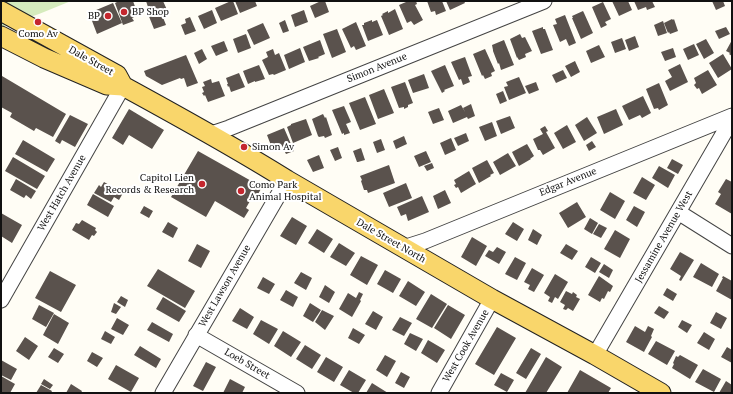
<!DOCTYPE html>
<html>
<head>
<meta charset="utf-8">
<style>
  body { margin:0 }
  #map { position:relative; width:733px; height:394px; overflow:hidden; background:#fffdf5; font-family:"PT Serif",serif }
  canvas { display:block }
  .frame { position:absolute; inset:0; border:2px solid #111; pointer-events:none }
</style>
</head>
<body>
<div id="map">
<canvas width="733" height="394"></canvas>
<div class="frame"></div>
</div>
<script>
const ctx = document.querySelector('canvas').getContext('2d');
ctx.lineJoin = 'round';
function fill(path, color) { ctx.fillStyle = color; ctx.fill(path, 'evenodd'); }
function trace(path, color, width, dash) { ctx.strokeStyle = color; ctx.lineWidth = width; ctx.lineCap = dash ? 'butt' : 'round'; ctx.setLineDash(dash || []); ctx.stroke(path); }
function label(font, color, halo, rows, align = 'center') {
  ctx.font = font + ' "PT Serif",serif'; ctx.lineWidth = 4; ctx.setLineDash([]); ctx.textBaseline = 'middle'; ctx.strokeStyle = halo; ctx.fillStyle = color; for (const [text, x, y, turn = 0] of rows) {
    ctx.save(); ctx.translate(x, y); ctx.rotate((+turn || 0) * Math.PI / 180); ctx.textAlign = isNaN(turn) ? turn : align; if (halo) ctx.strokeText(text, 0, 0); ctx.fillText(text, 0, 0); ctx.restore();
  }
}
const green = new Path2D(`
  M 1,1 L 71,1 L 39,14 L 1,27 Z`);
const building = new Path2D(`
  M 119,1 L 133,1 L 138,15 L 132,18 L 134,21 L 123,25 L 115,3 Z
  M 146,1 L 163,1 L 168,12 L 162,15 L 166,25 L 154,29 L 148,14 L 150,13 Z
  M 231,1 L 233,1 L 238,14 L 221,21 L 215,8 Z
  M 235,1 L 255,1 L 257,6 L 240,13 Z
  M 321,1 L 325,1 L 329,12 L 315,18 L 310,6 Z
  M 406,1 L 416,1 L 417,4 L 415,5 L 423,20 L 414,25 L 411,21 L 407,23 L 399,5 L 406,2 Z
  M 427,1 L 442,1 L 446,11 L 436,15 L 435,11 L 431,12 Z
  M 446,1 L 464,1 L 465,3 L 450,10 Z
  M 612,1 L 628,1 L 632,10 L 619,16 Z
  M 634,1 L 652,1 L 655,7 L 647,10 L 646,7 L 638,10 Z
  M 712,1 L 723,1 L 725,6 L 716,10 Z
  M 603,2 L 611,19 L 605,22 L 607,25 L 601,28 L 592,7 Z
  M 113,3 L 122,23 L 97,34 L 89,13 Z
  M 395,9 L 403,29 L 389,35 L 381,16 L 383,15 L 382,14 L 388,11 L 388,13 Z
  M 212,10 L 217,23 L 204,29 L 198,16 Z
  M 304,10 L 308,22 L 295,27 L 291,15 Z
  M 583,11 L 584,13 L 593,33 L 581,39 L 572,18 L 573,18 L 572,16 Z
  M 565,15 L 576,43 L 569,46 L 566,39 L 560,42 L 553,25 L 557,24 L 555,19 Z
  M 190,17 L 196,31 L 185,35 L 181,25 L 186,23 L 185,19 Z
  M 672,19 L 673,20 L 674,19 L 678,31 L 670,34 L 669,32 L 668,33 L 664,23 Z
  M 285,20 L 289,31 L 283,33 L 279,23 Z
  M 372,20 L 372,22 L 377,20 L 383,35 L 368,41 L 362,25 L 364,25 L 364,23 Z
  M 663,21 L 667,33 L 658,36 L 654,25 Z
  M 356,22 L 366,46 L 356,50 L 354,46 L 351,48 L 342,29 Z
  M 263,23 L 270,38 L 254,45 L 247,30 Z
  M 543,27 L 543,29 L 545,29 L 553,50 L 541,54 L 532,31 Z
  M 726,27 L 730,34 L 719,39 L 715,31 Z
  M 337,29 L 346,52 L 332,58 L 323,34 Z
  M 246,34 L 251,48 L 238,53 L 233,39 Z
  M 520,34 L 522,38 L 525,37 L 532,51 L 525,54 L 526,57 L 519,60 L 517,57 L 517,58 L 510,39 Z
  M 635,36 L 639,47 L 629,51 L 625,40 Z
  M 622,38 L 626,49 L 615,53 L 611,42 Z
  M 706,39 L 714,53 L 704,59 L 696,44 Z
  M 320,40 L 325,54 L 318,57 L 319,58 L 309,61 L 303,47 Z
  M 504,40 L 514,65 L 501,70 L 499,63 L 498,64 L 493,51 L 493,50 L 492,45 Z
  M 732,40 L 732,56 L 729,54 L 730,53 L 726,51 Z
  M 224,41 L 228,51 L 216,56 L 211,46 Z
  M 694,44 L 699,55 L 688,60 L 683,49 Z
  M 599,45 L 605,57 L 591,63 L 586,51 Z
  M 300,48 L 305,62 L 289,69 L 284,55 Z
  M 673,48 L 676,57 L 665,61 L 661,52 Z
  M 202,49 L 207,59 L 199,64 L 194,53 Z
  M 273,49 L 275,55 L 279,53 L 286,70 L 274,75 L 273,74 L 269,75 L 262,60 L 268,57 L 266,52 Z
  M 485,49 L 495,71 L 491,73 L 492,76 L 485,79 L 483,75 L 482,76 L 473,54 Z
  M 723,54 L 732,69 L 718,78 L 709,63 Z
  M 186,55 L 198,83 L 187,87 L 184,78 L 181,79 L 180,78 L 162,85 L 146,76 L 144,71 Z
  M 465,57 L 472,76 L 468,77 L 470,82 L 463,85 L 461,79 L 459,80 L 451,62 Z
  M 575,61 L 580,72 L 571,77 L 565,66 Z
  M 680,64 L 688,82 L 670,91 L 665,81 L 672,77 L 668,70 Z
  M 259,65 L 265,79 L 255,82 L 255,81 L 248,84 L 243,71 Z
  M 445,65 L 454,86 L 444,90 L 445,91 L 442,93 L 431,71 Z
  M 563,70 L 567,78 L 556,83 L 552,75 Z
  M 708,70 L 717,85 L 702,94 L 699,88 L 697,89 L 694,85 L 696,83 L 694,78 Z
  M 239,73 L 245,87 L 231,92 L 229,86 L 228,87 L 227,84 L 228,84 L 226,78 Z
  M 424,74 L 429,88 L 413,93 L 408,80 Z
  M 2,76 L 66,114 L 53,137 L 36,128 L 34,131 L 10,117 L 12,113 L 1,107 Z
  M 519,77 L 526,93 L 509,100 L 504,87 L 508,86 L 506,82 Z
  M 211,79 L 212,83 L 219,81 L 225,96 L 208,102 L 205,95 L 204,96 L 202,93 L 204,92 L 202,87 L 205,86 L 203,82 Z
  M 405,82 L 413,103 L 408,105 L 408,107 L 404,109 L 404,107 L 399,108 L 391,87 Z
  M 536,82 L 539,90 L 529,94 L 525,86 Z
  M 659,83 L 668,105 L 659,110 L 658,108 L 654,109 L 646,89 Z
  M 384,89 L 394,113 L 378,119 L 369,95 Z
  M 503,91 L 507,101 L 500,104 L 496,94 Z
  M 643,96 L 651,113 L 642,118 L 640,115 L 629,120 L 622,106 Z
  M 365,97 L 376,124 L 360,130 L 349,103 Z
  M 471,104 L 475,116 L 468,119 L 467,117 L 453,123 L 448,111 L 461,105 L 465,112 L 463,108 Z
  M 344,106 L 351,122 L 346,124 L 350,133 L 344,135 L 344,133 L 342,134 L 332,110 Z
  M 439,108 L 444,120 L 433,124 L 428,112 Z
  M 129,109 L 164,130 L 152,149 L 129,135 L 123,145 L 112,138 Z
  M 616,109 L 623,125 L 604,134 L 597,117 Z
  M 323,114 L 325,118 L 326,117 L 332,135 L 325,138 L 324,136 L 319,137 L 318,136 L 312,119 Z
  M 70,115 L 88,124 L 75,147 L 62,140 L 60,144 L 55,141 Z
  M 510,116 L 515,128 L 501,134 L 496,121 Z
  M 587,117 L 597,133 L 584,141 L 575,125 Z
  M 306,119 L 312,135 L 293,143 L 287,127 L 291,125 L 291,124 Z
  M 492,122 L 497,136 L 485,141 L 479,127 Z
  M 567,125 L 576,142 L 563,149 L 554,133 Z
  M 545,126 L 548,131 L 546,132 L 555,148 L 543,155 L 540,150 L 538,150 L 533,139 L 543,134 L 540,129 Z
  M 284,128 L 294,151 L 286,154 L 281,144 L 272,148 L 267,135 Z
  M 466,133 L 469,141 L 458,146 L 454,138 Z
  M 404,136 L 407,144 L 396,149 L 393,141 Z
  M 451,138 L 456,150 L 445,155 L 440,143 Z
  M 381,139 L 385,150 L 377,153 L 373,142 Z
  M 23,140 L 55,159 L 47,172 L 15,154 Z
  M 592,141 L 596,147 L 589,151 L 586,145 Z
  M 527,144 L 534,156 L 530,159 L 531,159 L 519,166 L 512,152 Z
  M 338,147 L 342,158 L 335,161 L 330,150 Z
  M 361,148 L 365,160 L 358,162 L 357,162 L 353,151 Z
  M 198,151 L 262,187 L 257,196 L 254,194 L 246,208 L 249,210 L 244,218 L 215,201 L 206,217 L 171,197 Z
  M 426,151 L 431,162 L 419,167 L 414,156 Z
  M 508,153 L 516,166 L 500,175 L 493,162 Z
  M 319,155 L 324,168 L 313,172 L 307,160 Z
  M 13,157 L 45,176 L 37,189 L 5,171 Z
  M 672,159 L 683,165 L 678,174 L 667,168 Z
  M 487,160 L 494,173 L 490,175 L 491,176 L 479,183 L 472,168 Z
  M 432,163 L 434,168 L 427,171 L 424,166 Z
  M 389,165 L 395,183 L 368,193 L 367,190 L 364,190 L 361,181 L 362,180 L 360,176 Z
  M 659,166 L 675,175 L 668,188 L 652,178 Z
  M 469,171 L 476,184 L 461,193 L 458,187 L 456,188 L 454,185 L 456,184 L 454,180 Z
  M 642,177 L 655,185 L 646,200 L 633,193 Z
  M 16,179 L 36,191 L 31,199 L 26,195 L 24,198 L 10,190 Z
  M 726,179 L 732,182 L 731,197 L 732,198 L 732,214 L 715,204 L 721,194 L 718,192 Z
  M 104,182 L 123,193 L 119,200 L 114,197 L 111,202 L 94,193 L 99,185 L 101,187 Z
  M 406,183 L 412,198 L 389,207 L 383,193 Z
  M 445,190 L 451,203 L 438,209 L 433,196 Z
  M 610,192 L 625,201 L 615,219 L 600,210 Z
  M 93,194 L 114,206 L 108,217 L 87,205 Z
  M 422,196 L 429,212 L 408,221 L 406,214 L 401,216 L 397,207 Z
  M 577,202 L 586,217 L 568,228 L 559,213 Z
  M 144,206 L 153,211 L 149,218 L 140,213 Z
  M 634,206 L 645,212 L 637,227 L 626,220 Z
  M 1,213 L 22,225 L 12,243 L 1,236 Z
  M 292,217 L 307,226 L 296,245 L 280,236 Z
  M 590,218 L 598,223 L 592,234 L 584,229 Z
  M 82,220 L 96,228 L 95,230 L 97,232 L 94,236 L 92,235 L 89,240 L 72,230 L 76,223 L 79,224 Z
  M 168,222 L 178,228 L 173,238 L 162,232 Z
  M 513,222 L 524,229 L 517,241 L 505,234 Z
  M 599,224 L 607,228 L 601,238 L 593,234 Z
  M 317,229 L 333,239 L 324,253 L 308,243 Z
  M 533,229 L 542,235 L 537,245 L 528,240 Z
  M 615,230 L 630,239 L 620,258 L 604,249 Z
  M 472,237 L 487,246 L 476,266 L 461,257 Z
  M 339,243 L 355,253 L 346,266 L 330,257 Z
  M 197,244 L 210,251 L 201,268 L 188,261 Z
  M 566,244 L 578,251 L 572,260 L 560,253 Z
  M 497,247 L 506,252 L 499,264 L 485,256 L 489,250 L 493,252 Z
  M 680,252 L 694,260 L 681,281 L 679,280 L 681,276 L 670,269 Z
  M 361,256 L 378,265 L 367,285 L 350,275 Z
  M 515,257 L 526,263 L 517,280 L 505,274 Z
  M 591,257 L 601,263 L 595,273 L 585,267 Z
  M 701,263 L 719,274 L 712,287 L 693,277 Z
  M 604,264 L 613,270 L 609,278 L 599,272 Z
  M 532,268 L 544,275 L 534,292 L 528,289 L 530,285 L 524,282 Z
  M 158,269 L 195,291 L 185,308 L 147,286 Z
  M 385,270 L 401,279 L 393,293 L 377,284 Z
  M 50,271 L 76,285 L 61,312 L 35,298 Z
  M 301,272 L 312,278 L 306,290 L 294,283 Z
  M 555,274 L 568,282 L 558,299 L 555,297 L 552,303 L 548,301 L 550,297 L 544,293 Z
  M 599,276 L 613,286 L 610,292 L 608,291 L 604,299 L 602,298 L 600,302 L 588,295 Z
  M 723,276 L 732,281 L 732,300 L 716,291 L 723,278 L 722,278 Z
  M 263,277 L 275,284 L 269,294 L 257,288 Z
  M 408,281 L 425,292 L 416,306 L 399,296 Z
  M 325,285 L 335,292 L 329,303 L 319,297 Z
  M 667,288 L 677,294 L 673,301 L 663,295 Z
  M 286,290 L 298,297 L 293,307 L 280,300 Z
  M 566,291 L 572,294 L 573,292 L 577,295 L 576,297 L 580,299 L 573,311 L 568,308 L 566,310 L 563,309 L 565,305 L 560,302 Z
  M 359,292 L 363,294 L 360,300 L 361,301 L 352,317 L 339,309 L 348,293 L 356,298 Z
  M 431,294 L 447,304 L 432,328 L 416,319 Z
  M 121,296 L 128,300 L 125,307 L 117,302 Z
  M 163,297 L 186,311 L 179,322 L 156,309 Z
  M 114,303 L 121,307 L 116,314 L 111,312 Z
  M 310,303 L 321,310 L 313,322 L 303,316 Z
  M 39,305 L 54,313 L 46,327 L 32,319 Z
  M 448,305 L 465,315 L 451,339 L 434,328 Z
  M 659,306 L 669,312 L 664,319 L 654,313 Z
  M 240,308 L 254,317 L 247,329 L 232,321 Z
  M 322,310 L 334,316 L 325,330 L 315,322 Z
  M 373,311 L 383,317 L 376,330 L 365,324 Z
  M 716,312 L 727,318 L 721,329 L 710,323 Z
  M 54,314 L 69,323 L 58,344 L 43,335 Z
  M 400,317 L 412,323 L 404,336 L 392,330 Z
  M 117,318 L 129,325 L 123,335 L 111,329 Z
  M 261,320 L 278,329 L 269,344 L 253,334 Z
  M 682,320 L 692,325 L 687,333 L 678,327 Z
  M 152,322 L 173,334 L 169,342 L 147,330 Z
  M 635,326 L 645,332 L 648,326 L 654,329 L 651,336 L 652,337 L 645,350 L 644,352 L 626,342 Z
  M 497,327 L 516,338 L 494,375 L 475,364 Z
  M 353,328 L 365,335 L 359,344 L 348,338 Z
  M 105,331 L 115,337 L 111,344 L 101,339 Z
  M 283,331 L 301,342 L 291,357 L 274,346 Z
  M 704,332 L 715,339 L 709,350 L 697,343 Z
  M 410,333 L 423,339 L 416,351 L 404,344 Z
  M 25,337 L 38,346 L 29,360 L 16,351 Z
  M 428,340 L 445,350 L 437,363 L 421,353 Z
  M 656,341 L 675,351 L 667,365 L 648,354 Z
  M 305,345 L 321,355 L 312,369 L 296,359 Z
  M 140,346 L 161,359 L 156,368 L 134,355 Z
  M 727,347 L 732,350 L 732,363 L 721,357 Z
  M 54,348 L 64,354 L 58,363 L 48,357 Z
  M 531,348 L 541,354 L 526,379 L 516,373 Z
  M 92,352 L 103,358 L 97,367 L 87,361 Z
  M 385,355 L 396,361 L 387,377 L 376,370 Z
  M 680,355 L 698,365 L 690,379 L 672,368 L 674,364 L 673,363 L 676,356 L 678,357 Z
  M 326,357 L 343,367 L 334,382 L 317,372 Z
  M 546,357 L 562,367 L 546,393 L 525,393 Z
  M 1,360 L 17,369 L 11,380 L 1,375 Z
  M 206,362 L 216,367 L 203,391 L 193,386 Z
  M 116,365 L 139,378 L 131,392 L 108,379 Z
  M 703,369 L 721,379 L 714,392 L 695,382 Z
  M 349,370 L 366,380 L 358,393 L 354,393 L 340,385 Z
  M 580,370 L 611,388 L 608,393 L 567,393 Z
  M 401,372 L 410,377 L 404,388 L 395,383 Z
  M 501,373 L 514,380 L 507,392 L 494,385 Z
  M 1,376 L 15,384 L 10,393 L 3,393 L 1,392 Z
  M 44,379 L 53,385 L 50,389 L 41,384 Z
  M 230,379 L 245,387 L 242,393 L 223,393 Z
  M 726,381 L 732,385 L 732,393 L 719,393 Z
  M 372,383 L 388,393 L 366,393 Z
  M 71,384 L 82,391 L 81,393 L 66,393 Z
  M 41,385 L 52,391 L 51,393 L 36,393 Z`);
const minor = new Path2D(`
  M 211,134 L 229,128 L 544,1
  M 678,212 L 732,246
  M 403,248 L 425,241 L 732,116
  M 1,300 L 123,86
  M 196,335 L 297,393
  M 595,355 L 732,119
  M 163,393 L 287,180
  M 439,393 L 492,299`);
const major = new Path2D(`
  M 1,11 L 117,75 L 123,86
  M 1,36 L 44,58 L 107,85 L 123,86 C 178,116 233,146 287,180 L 492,299 L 595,355 L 661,393`);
const markers = [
  [124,12,4,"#c4262e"],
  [108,16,4,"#c4262e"],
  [38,22,4,"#c4262e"],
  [244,147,4,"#c4262e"],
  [202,184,4,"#c4262e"],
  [241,191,4,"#c4262e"]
];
const poiNames = [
  ["BP Shop",132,12],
  ["BP",100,16,"right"],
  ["Como Av",38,34,"center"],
  ["Simon Av",252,147],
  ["Capitol Lien",194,178,"right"],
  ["Records & Research",194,190,"right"],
  ["Como Park",249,185],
  ["Animal Hospital",249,197]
];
const streetNames = [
  ["Dale Street",91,61,29],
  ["Simon Avenue",377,68,-22],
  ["Edgar Avenue",568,182,-22],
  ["West Hatch Avenue",62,193,-60],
  ["Jessamine Avenue West",664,237,-60],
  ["Dale Street North",391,241,30],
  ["West Lawson Avenue",225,286,-60],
  ["West Cook Avenue",466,346,-60],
  ["Loeb Street",247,364,30]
];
fill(green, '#d5ebbd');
fill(building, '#5a524d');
trace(minor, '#444', 17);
trace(major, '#222', 21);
trace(minor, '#fff', 15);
trace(major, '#f9d66b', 19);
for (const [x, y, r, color] of markers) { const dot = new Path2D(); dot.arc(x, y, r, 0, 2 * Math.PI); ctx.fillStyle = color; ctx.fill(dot); trace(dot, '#fff', 1.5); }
label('10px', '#111', '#fff', poiNames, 'left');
label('10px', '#111', '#fff', streetNames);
</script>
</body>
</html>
